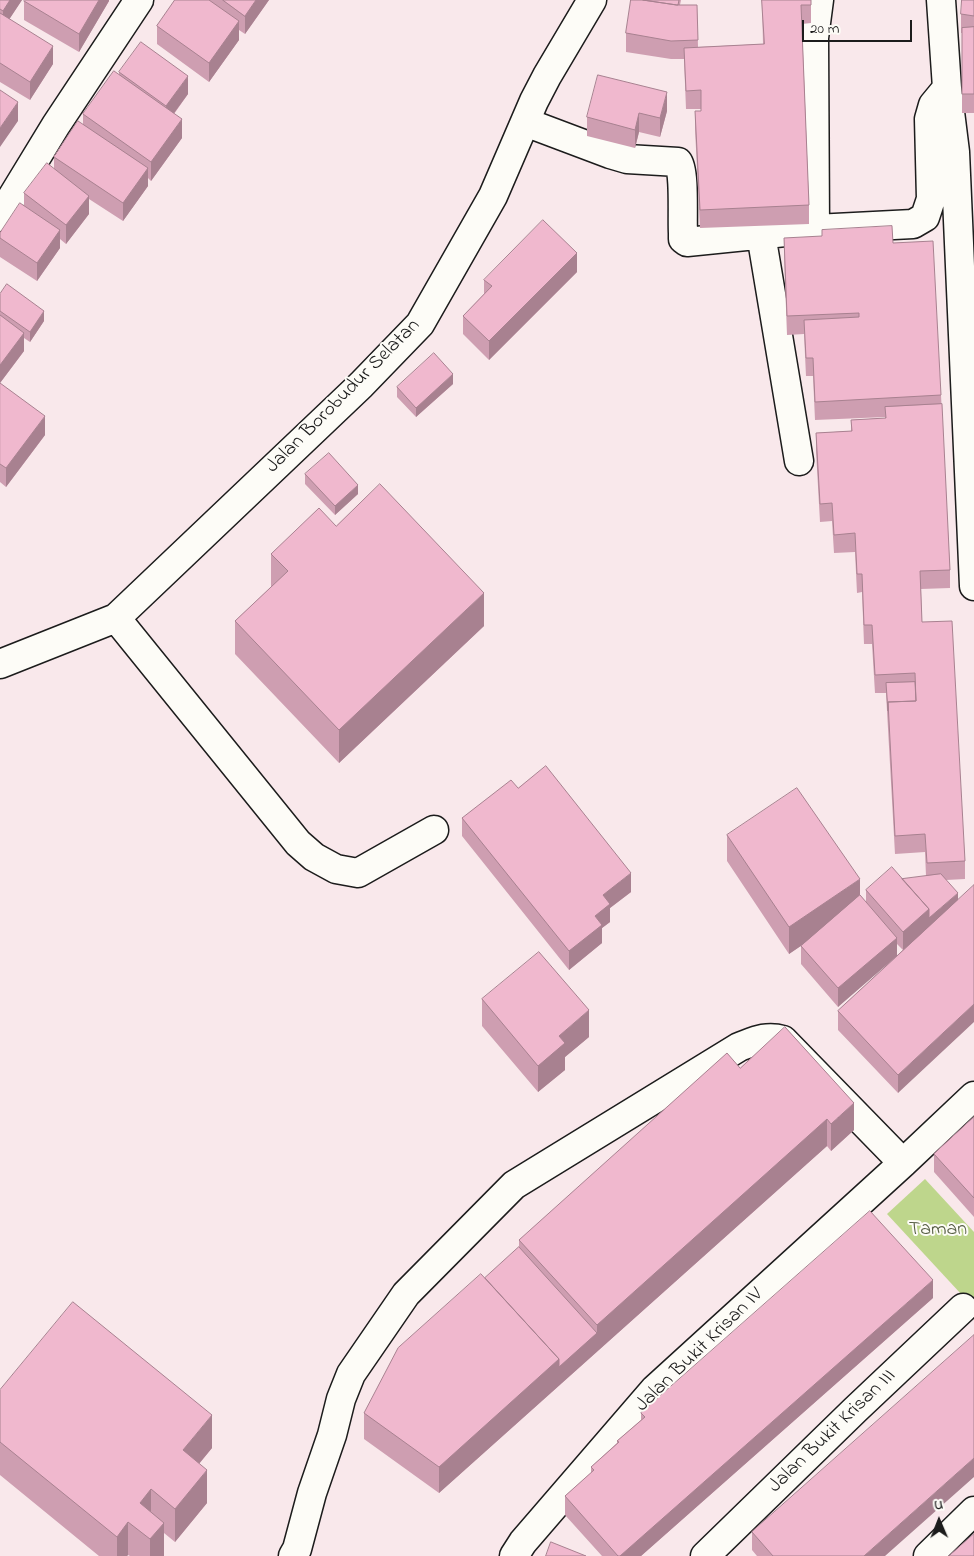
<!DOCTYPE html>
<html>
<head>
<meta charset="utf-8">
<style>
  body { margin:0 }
  #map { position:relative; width:974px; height:1556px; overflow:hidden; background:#f9e8eb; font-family:"Indie Flower",sans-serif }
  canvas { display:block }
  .north { position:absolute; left:914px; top:1496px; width:50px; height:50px; -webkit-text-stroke:4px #fdfcf7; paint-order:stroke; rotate:359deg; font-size:14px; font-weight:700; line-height:20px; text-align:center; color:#1c1c1c }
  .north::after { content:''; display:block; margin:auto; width:18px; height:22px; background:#1c1c1c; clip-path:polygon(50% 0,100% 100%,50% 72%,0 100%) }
  .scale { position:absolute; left:802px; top:20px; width:110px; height:22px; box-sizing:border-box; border:2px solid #1c1c1c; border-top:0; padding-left:6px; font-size:15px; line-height:18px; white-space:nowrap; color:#1c1c1c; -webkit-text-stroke:4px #fdfcf7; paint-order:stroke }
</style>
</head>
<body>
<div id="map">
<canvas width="974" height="1556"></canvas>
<div class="north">U</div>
<div class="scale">20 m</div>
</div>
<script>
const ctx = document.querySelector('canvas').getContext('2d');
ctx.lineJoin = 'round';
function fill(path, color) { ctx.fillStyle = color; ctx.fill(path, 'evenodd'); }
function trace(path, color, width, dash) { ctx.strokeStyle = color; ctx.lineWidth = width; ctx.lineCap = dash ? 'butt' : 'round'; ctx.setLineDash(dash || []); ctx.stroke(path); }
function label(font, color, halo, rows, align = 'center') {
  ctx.font = font + ' "Indie Flower",sans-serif'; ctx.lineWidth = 4; ctx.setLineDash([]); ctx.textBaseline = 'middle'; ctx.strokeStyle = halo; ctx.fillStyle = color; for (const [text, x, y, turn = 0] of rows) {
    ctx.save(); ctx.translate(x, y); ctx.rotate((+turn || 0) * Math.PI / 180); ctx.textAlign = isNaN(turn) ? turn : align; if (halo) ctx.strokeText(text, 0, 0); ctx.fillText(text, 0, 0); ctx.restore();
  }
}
const green = new Path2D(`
  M 925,1179 L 974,1232 L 974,1308 L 887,1214 Z`);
const minor = new Path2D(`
  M 941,0 L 947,88 L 955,152 L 974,586
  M 525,122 L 610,154 L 627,159 L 678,162 C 685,170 682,220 683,233 L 683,239 L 687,242 L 815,229 L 913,224 L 925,217 L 931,199 L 929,119 L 933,105 L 947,88
  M 0,217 L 56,125 L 139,0
  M 815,229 L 814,38 L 819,0
  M 761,234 L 799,461
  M 116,618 L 298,843 L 314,857 L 336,869 L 358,873 L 434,830
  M 0,664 L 116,618 L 361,385 L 420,324 L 493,196 L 534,101 L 547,76 L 592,0
  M 293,1556 L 297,1549 L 312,1493 L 332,1435 L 341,1399 L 351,1374 L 406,1294 L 514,1185 L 739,1047 C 755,1041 766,1035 783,1040 L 903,1163
  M 514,1556 L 523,1542 L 655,1389 L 903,1163 L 974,1096
  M 705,1556 L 855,1410 L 963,1308
  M 928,1556 L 974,1511`);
const wall = new Path2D(`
  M 0,0 L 22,0 L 9,19 L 53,64 L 30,100 L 0,82 Z
  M 109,0 L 109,1 L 79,52 L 24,20 L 24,1 Z
  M 175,0 L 269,0 L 245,34 L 239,30 L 239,40 L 209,82 L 157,44 L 157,26 Z
  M 631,0 L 681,0 L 680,5 L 697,5 L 698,47 L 763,44 L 762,0 L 811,0 L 811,23 L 802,24 L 809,205 L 809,224 L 700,228 L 695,129 L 695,111 L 701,111 L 701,109 L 686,109 L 684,59 L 671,59 L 626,52 L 626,33 Z
  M 974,0 L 974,113 L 962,113 L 962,33 L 961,33 L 961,14 Z
  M 119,72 L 188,94 L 174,114 L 182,138 L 151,181 L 148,178 L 148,186 L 123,221 L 89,199 L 89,214 L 66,244 L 60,239 L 60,248 L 37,281 L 0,257 L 0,233 L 24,206 L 24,193 L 54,168 L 54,157 L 83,124 L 83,114 L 119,75 Z
  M 667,111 L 660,137 L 639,132 L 635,148 L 587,136 L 587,117 Z
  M 784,238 L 893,243 L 941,395 L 950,570 L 950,588 L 921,589 L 922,622 L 965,861 L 965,879 L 946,880 L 898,1093 L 838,1030 L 838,1011 L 903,950 L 897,944 L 838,1007 L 801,964 L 801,946 L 802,945 L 789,954 L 727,861 L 727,835 L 860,895 L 866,902 L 866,890 L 902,879 L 926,876 L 925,852 L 895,854 L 886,693 L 875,693 L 872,644 L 864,644 L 862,592 L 857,593 L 855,552 L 834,553 L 832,521 L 820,522 L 816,451 L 816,433 L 851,431 L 851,420 L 885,418 L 885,417 L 815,420 L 813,376 L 806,376 L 804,334 L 787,335 L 784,256 Z
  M 577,272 L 489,360 L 463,334 L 463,316 L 484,294 L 484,280 Z
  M 0,294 L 44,321 L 30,342 L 24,338 L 24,351 L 0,383 L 45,435 L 6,487 L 0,482 Z
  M 453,384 L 416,417 L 397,397 L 397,387 Z
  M 305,474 L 358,494 L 335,515 L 305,484 Z
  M 336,526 L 484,626 L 339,763 L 235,654 L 235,621 L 271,587 L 271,554 Z
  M 518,788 L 631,892 L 610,908 L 610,922 L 602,928 L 602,943 L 569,970 L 462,836 L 462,818 Z
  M 482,999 L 589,1037 L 565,1057 L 565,1070 L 538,1092 L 482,1026 Z
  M 740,1068 L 854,1130 L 831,1151 L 827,1146 L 439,1493 L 364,1439 L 364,1413 L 485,1278 L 519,1247 L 519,1240 Z
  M 974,1117 L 974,1217 L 934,1172 L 934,1154 Z
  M 933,1298 L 641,1556 L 602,1556 L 565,1515 L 565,1496 L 591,1473 L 591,1467 L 617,1443 L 617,1441 L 641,1420 L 641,1413 Z
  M 0,1390 L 212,1448 L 199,1464 L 207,1503 L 175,1542 L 164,1533 L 164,1556 L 130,1556 L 128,1555 L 127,1556 L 99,1556 L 0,1475 Z
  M 752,1532 L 885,1556 L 757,1556 L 752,1550 Z`);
const shadedWall = new Path2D(`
  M 10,0 L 22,0 L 3,29 L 3,11 Z
  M 99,0 L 109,0 L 109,1 L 79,52 L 79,34 Z
  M 256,0 L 269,0 L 245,34 L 245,16 Z
  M 239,21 L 239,40 L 209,82 L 209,63 Z
  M 53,46 L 53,64 L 30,100 L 30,82 Z
  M 188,76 L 188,94 L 166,124 L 166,106 Z
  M 667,92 L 667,111 L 660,137 L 660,118 Z
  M 18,102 L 18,121 L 0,147 L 0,128 Z
  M 639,113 L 639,132 L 635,148 L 635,130 Z
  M 182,119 L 182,138 L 151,181 L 151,162 Z
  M 148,168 L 148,186 L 123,221 L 123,203 Z
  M 89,196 L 89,214 L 66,244 L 66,225 Z
  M 60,230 L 60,248 L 37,281 L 37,263 Z
  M 577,253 L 577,272 L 489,360 L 489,341 Z
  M 44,311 L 44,321 L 30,342 L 30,332 Z
  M 24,333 L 24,351 L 0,383 L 0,365 Z
  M 453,374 L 453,384 L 416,417 L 416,408 Z
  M 45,416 L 45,435 L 6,487 L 6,468 Z
  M 358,485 L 358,494 L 335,515 L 335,506 Z
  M 484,593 L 484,626 L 339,763 L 339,730 Z
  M 631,873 L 631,892 L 610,908 L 610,922 L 602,928 L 602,943 L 569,970 L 569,951 L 595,916 L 603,895 Z
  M 860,879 L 860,906 L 789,954 L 789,927 Z
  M 958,893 L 958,903 L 929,928 L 929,918 Z
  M 929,909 L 929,928 L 903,950 L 903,932 Z
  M 897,938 L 897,956 L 838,1007 L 838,988 Z
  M 974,1004 L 974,1022 L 898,1093 L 898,1075 Z
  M 589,1010 L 589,1037 L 565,1057 L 565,1070 L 538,1092 L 538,1066 L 559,1036 Z
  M 854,1103 L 854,1130 L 831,1151 L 831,1124 Z
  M 827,1119 L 827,1146 L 439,1493 L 439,1467 L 559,1359 L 597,1333 L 597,1325 Z
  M 933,1280 L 933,1298 L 641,1556 L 620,1556 Z
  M 212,1415 L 212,1448 L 183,1483 L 183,1450 Z
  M 974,1458 L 974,1477 L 885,1556 L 864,1556 Z
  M 207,1470 L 207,1503 L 175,1542 L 175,1509 Z
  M 151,1489 L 151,1522 L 140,1503 Z
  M 128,1522 L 128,1555 L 127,1556 L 117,1556 L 117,1537 Z
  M 164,1523 L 164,1556 L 150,1556 L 150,1539 Z`);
const building = new Path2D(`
  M 0,0 L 10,0 L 3,11 L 0,9 Z
  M 25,0 L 99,0 L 79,34 L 24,1 Z
  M 175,0 L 209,0 L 239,21 L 209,63 L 157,26 Z
  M 223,0 L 256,0 L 245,16 Z
  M 631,0 L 643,0 L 677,5 L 697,5 L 698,40 L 671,41 L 626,33 Z
  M 643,0 L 679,0 L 678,5 L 677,5 Z
  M 762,0 L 811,0 L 811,5 L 801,5 L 809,205 L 700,210 L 695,111 L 701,111 L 701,90 L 686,91 L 684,48 L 764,44 Z
  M 962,0 L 974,0 L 974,16 L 961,14 Z
  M 0,13 L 53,46 L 30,82 L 0,63 Z
  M 974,27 L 974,94 L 962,94 L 962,28 Z
  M 141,42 L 188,76 L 166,106 L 119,72 Z
  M 114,71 L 182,119 L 151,162 L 83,114 Z
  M 598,75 L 667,92 L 660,118 L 639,113 L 635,130 L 587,117 Z
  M 0,90 L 18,102 L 0,128 Z
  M 78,121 L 148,168 L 123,203 L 54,157 Z
  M 47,163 L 89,196 L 66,225 L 24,193 Z
  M 20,203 L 60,230 L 37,263 L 0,238 L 0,233 Z
  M 543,220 L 577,253 L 489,341 L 463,316 L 492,286 L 484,280 Z
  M 892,226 L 893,243 L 933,241 L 941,395 L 815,402 L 813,358 L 806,358 L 804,320 L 859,317 L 859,313 L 787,316 L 784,238 L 822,236 L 822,230 Z
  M 7,284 L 44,311 L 30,332 L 0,311 L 0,294 Z
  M 0,315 L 24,333 L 0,365 Z
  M 434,353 L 453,374 L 416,408 L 397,387 Z
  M 0,383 L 45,416 L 6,468 L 0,464 Z
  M 942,404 L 950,570 L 920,571 L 922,622 L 952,621 L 965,861 L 927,863 L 925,834 L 895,836 L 888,702 L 916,701 L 915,673 L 875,675 L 872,625 L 864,625 L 862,574 L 857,574 L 855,533 L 834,535 L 832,503 L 820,504 L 816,433 L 852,431 L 851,420 L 886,418 L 885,407 Z
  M 329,453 L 358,485 L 335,506 L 305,474 Z
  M 380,484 L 484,593 L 339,730 L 235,621 L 288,571 L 271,554 L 319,508 L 336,526 Z
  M 915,682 L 916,701 L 888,702 L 888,711 L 886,683 Z
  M 546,766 L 631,873 L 603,895 L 610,904 L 595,916 L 602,925 L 569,951 L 462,818 L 511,780 L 518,788 Z
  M 797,788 L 860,879 L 789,927 L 727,835 Z
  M 892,867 L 929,909 L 903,932 L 866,890 Z
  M 941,874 L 958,893 L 929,918 L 929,909 L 902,879 Z
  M 974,885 L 974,1004 L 898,1075 L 838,1011 Z
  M 860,895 L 897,938 L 838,988 L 801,946 Z
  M 539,952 L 589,1010 L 559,1036 L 565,1043 L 538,1066 L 482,999 Z
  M 785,1027 L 854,1103 L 831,1124 L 827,1119 L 597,1325 L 519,1240 L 727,1053 L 740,1068 Z
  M 974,1117 L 974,1198 L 934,1154 Z
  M 870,1211 L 933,1280 L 620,1556 L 618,1556 L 565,1496 L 594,1470 L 591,1467 L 619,1442 L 617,1441 L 645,1417 L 641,1413 Z
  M 519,1247 L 597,1333 L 559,1367 L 559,1359 L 485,1278 Z
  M 481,1274 L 559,1359 L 439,1467 L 364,1413 L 398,1348 Z
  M 73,1302 L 212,1415 L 183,1450 L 207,1470 L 175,1509 L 151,1489 L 140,1503 L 164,1523 L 150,1539 L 128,1522 L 117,1537 L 0,1442 L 0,1390 Z
  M 974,1335 L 974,1458 L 864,1556 L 773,1556 L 752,1532 Z
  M 974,1534 L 974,1556 L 949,1556 Z
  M 551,1542 L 586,1556 L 546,1556 Z`);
const streetNames = [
  ["Jalan Borobudur Selatan",344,397,-45],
  ["Jalan Bukit Krisan IV",700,1351,-44],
  ["Jalan Bukit Krisan III",833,1432,-44]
];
const parkNames = [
  ["Taman",938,1231]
];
fill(green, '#bed68c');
trace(minor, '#1c1c1c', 31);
trace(minor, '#fdfcf7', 28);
fill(wall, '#ce9eb1');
fill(shadedWall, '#a88190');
fill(building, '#f0b8ce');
trace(building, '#a88190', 1);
label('20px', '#1c1c1c', '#fdfcf7', streetNames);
label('20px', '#555d43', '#fdfcf7', parkNames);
</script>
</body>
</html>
